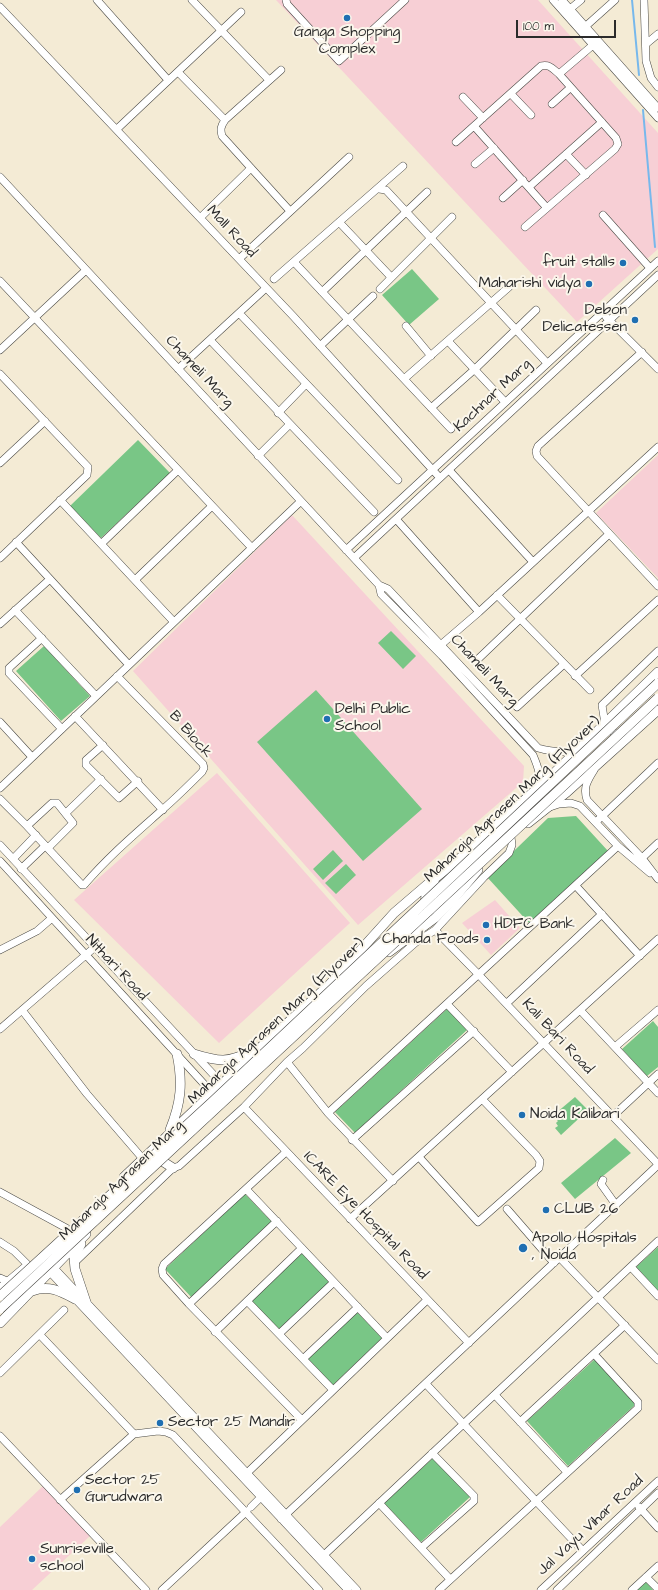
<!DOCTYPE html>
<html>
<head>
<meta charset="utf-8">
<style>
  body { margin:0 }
  #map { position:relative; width:658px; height:1590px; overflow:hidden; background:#f4ebd5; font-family:"Architects Daughter",sans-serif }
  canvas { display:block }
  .scale { position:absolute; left:516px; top:20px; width:100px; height:18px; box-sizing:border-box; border:2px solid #2b2b2b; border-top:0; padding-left:5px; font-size:12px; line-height:14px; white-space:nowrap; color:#2b2b2b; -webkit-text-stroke:3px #fbf7ec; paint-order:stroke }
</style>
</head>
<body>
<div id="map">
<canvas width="658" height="1590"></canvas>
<div class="scale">100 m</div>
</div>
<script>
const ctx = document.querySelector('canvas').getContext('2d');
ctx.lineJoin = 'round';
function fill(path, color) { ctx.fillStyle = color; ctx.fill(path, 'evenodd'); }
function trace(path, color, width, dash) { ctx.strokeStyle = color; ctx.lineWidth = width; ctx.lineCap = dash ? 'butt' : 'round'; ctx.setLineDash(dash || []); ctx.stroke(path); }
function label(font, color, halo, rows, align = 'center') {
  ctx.font = font + ' "Architects Daughter",sans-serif'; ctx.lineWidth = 4; ctx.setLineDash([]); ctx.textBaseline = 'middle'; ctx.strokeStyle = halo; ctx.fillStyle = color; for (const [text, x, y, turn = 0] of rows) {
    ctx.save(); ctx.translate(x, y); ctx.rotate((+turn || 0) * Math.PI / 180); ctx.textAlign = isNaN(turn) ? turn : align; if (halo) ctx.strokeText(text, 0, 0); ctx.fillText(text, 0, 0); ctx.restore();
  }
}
const built = new Path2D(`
  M 276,0 L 538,0 L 658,133 L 658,249 L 577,322 Z
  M 658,455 L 658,578 L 596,513 Z
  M 292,515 L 524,766 L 523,782 L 358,925 L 133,671 Z
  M 217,773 L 350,923 L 219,1043 L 74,900 Z
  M 495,900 L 520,928 L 491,955 L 462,923 Z
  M 43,1486 L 90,1536 L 32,1590 L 0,1590 L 0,1527 Z`);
const green = new Path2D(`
  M 412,269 L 439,299 L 409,325 L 382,295 Z
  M 138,440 L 170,473 L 101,538 L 70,506 Z
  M 391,631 L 416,656 L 403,669 L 378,643 Z
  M 44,646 L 90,696 L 61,721 L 16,671 Z
  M 316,690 L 422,809 L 363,861 L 257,742 Z
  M 576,816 L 608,851 L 529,923 L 487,877 L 548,818 Z
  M 333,850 L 343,861 L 323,880 L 313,869 Z
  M 346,864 L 356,875 L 336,894 L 325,883 Z
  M 447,1009 L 467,1030 L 355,1133 L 335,1112 Z
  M 653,1021 L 658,1027 L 658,1067 L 647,1076 L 622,1049 Z
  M 575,1097 L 588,1110 L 561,1135 L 555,1128 L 558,1126 L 556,1123 L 558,1121 L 555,1118 L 558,1115 L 556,1113 Z
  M 615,1138 L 631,1153 L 575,1199 L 561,1183 Z
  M 245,1194 L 272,1222 L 192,1298 L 165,1269 Z
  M 658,1247 L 658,1291 L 636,1267 Z
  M 302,1253 L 330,1282 L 279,1330 L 251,1301 Z
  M 357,1312 L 382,1338 L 333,1385 L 308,1359 Z
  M 595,1359 L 636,1404 L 568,1466 L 527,1421 Z
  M 433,1458 L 470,1497 L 421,1542 L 384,1503 Z
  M 646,1582 L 653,1590 L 637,1590 Z`);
const stream = new Path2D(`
  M 632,0 L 639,75
  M 643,110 L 655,247`);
const minor = new Path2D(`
  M 97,0 L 168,80
  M 192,0 L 269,80
  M 286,0 L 287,4 L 339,61 L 405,0
  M 553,0 L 658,118
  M 562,0 L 658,108
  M 644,0 L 646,61 L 651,78 L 658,87
  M 0,7 L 293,316 L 440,478
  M 570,9 L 581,0
  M 586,26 L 615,0
  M 646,44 L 658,34
  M 281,70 L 225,120 C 221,126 220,129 222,136 L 290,211
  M 178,72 L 225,120
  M 559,74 L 593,45
  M 511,94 L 531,115
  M 463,97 L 483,118
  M 552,104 L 570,88
  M 474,126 L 547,208
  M 117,129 L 241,12
  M 456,142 L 541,66 C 550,64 553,69 559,74 L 616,138 L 618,144 L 615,149 L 525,227
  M 566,154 L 586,175
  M 475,164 L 494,148
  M 0,177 L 379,585 L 388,589 L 538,748 C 552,752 564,753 578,750
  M 529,187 L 602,122
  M 379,189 L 386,190 L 547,363
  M 503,198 L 523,180
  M 603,215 L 650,268
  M 200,218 L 251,168
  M 339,222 L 391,277
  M 239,259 L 349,157
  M 294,262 L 451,429
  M 274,279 L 403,166
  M 0,281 L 252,548
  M 380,289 L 452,217
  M 322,292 L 427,192
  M 239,313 L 398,480
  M 606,317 L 658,369
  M 406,326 L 431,356
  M 210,340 L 374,512
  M 448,341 L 505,402
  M 320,346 L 373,296
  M 0,350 L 86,270
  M 642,352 L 538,446 L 536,451 L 537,456 L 658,586
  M 178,369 L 266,288
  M 0,374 L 88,467 L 87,475 L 0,558
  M 404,379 L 509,287
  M 431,408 L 475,369 L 536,310
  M 278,413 L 306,384
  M 258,456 L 290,424
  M 0,463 L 45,421
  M 449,470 L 533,562
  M 60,500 L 174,622
  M 396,519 L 479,612
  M 16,542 L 129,665
  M 101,544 L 178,470
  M 346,550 L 658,261
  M 354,558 L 658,275
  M 135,580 L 212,506
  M 379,585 L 381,594 L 442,656 L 533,755 C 538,767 541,774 538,787
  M 497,595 L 590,690
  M 15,610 L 96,696
  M 0,624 L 50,579
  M 42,638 L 9,668 L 9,673 L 62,729
  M 436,649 L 479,612 L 658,447
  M 476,661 L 609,534
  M 575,676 L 658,600
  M 517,707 L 563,665
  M 75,716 L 163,810
  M 0,722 L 32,757
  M 620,739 L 605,724 L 602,705 L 658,651
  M 103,745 L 86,760 L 86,765 L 119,798 L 138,781
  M 594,770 C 587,781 583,788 587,800 L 642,858 L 658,879
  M 0,788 L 301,501
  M 0,799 L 27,826 L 82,885 L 84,885 C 109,856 134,835 162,810 C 176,798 189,785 202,772 L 204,768 L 203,764 L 117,676
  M 550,807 L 559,804 L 571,803 L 580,806 L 618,846 L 650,873
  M 66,813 L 101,779
  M 598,820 L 658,763
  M 27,826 L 52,803 L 57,803 L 73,823 L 48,848
  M 0,845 L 225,1087
  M 642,858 L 658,843
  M 13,859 L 36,835
  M 0,861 L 215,1096
  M 21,869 L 45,846
  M 576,886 L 640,956
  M 435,930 L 479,975 L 658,1164
  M 0,950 L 37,931 L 52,918
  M 507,1003 L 602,914
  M 447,1004 L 512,1072
  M 22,1010 L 87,1094 L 143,1159
  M 580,1010 L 658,1093
  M 0,1029 L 95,947
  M 615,1047 L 658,1010
  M 287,1062 L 328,1113 L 393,1181
  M 244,1107 L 469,1343
  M 328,1113 L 618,846
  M 613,1116 L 658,1074
  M 352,1140 L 474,1031
  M 286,1152 L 164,1264 L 162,1269 L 163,1275 L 189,1304 L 302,1420
  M 419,1157 L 478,1222 L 539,1168 L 540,1161 L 536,1155 L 482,1099
  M 603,1180 L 601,1184 L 616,1205
  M 246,1189 L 387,1338
  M 0,1192 L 68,1229
  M 507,1209 L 554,1263
  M 350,1219 L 658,939
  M 0,1242 L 14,1251 L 28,1265
  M 560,1258 L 658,1360
  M 75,1262 L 173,1168 L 179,1166 L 244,1107 L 287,1062 L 303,1048 L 366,986 L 415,943 L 435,930 L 484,877 L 509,853 L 512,845 L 511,837
  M 631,1267 L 658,1296
  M 54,1268 L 357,1590
  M 50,1272 L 348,1590
  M 0,1278 L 9,1282
  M 247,1301 L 333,1390
  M 189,1304 L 277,1221
  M 215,1332 L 302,1248
  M 279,1334 L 334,1282
  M 40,1335 L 134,1434
  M 303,1359 L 358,1307
  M 0,1373 L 64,1310
  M 426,1384 L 583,1551
  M 495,1395 L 567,1472
  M 520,1422 L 625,1325
  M 0,1436 L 146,1590
  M 247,1473 L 427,1300
  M 60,1500 L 134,1434 L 158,1431 L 166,1432 L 173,1435 L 319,1590
  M 379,1503 L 450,1579
  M 251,1507 L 264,1494
  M 639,1507 L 658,1528
  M 281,1519 L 658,1165
  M 421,1548 L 474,1501 L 474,1496 L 432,1453
  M 324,1555 L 658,1241
  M 646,1577 L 658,1589
  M 162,1590 L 247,1511
  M 439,1590 L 638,1408 L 638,1402 L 594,1354
  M 541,1590 L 658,1481
  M 557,1590 L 658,1493
  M 632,1590 L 658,1566`);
const major = new Path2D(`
  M 528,823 L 567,792 L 658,710
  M 435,884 C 428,891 423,895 427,905 L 434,908 L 439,905
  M 389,952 L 435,918 L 451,902 L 478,870
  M 194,1054 C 220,1062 227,1063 252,1051
  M 170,1130 C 181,1103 183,1083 177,1054
  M 162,1161 L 173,1168
  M 124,1177 L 261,1047 L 329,985 L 394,913 L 429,883 L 459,859 L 552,775 L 658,672
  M 81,1244 L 74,1257 L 75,1269 L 86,1302
  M 0,1289 L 25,1268
  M 32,1291 C 49,1285 60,1291 75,1299
  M 0,1323 L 86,1234`);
const majorBridge = new Path2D(`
  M 0,1296 L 212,1102 L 658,683
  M 0,1309 L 658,698`);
const markers = [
  [347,18,4,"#1f6fb2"],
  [623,263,4,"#1f6fb2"],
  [589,284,4,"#1f6fb2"],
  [635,320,4,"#1f6fb2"],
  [327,719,4,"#1f6fb2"],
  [486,925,4,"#1f6fb2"],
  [487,940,4,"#1f6fb2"],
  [522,1115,4,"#1f6fb2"],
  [546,1210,4,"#1f6fb2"],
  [523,1248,5,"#1f6fb2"],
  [160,1423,4,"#1f6fb2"],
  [77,1490,4,"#1f6fb2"],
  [32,1559,4,"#1f6fb2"]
];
const poiNames = [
  ["Ganga Shopping",347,33,"center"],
  ["Complex",347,50,"center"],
  ["fruit stalls",615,263,"right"],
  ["Maharishi vidya",581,284,"right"],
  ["Debon",627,311,"right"],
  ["Delicatessen",627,328,"right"],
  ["Delhi Public",335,710],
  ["School",335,727],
  ["HDFC Bank",494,925],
  ["Chanda Foods",479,940,"right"],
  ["Noida Kalibari",530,1115],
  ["CLUB 26",554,1210],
  ["Apollo Hospitals",532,1239],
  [", Noida",532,1256],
  ["Sector 25 Mandir",168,1423],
  ["Sector 25",85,1481],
  ["Gurudwara",85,1498],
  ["Sunriseville",40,1550],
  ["school",40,1567]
];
const streetNames = [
  ["Mall Road",231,232,47],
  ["Chameli Marg",199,372,47],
  ["Kachnar Marg",493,396,-43],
  ["Chameli Marg",484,671,47],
  ["B Block",190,735,49],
  ["Maharaja Agrasen Marg (Flyover)",513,800,-43],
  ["Nithari Road",116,968,47],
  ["Maharaja Agrasen Marg (Flyover)",277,1022,-43],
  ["Kali Bari Road",557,1037,47],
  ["Maharaja Agrasen Marg",122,1181,-44],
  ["ICARE Eye Hospital Road",365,1216,46],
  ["Jal Vayu Vihar Road",591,1526,-43]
];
fill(built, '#f7cfd5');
fill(green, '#79c686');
trace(stream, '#77b8ec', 2);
trace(minor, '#494844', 8);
trace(major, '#494844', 10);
trace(minor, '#fff', 7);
trace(major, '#fff', 9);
trace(majorBridge, '#494844', 10, []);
trace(majorBridge, '#fff', 9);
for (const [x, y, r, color] of markers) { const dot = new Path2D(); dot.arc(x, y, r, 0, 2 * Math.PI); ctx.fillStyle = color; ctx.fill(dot); trace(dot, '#fbf7ec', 1.5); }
label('15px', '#2b2b2b', '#fbf7ec', poiNames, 'left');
label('15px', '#2b2b2b', '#fbf7ec', streetNames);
</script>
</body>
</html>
